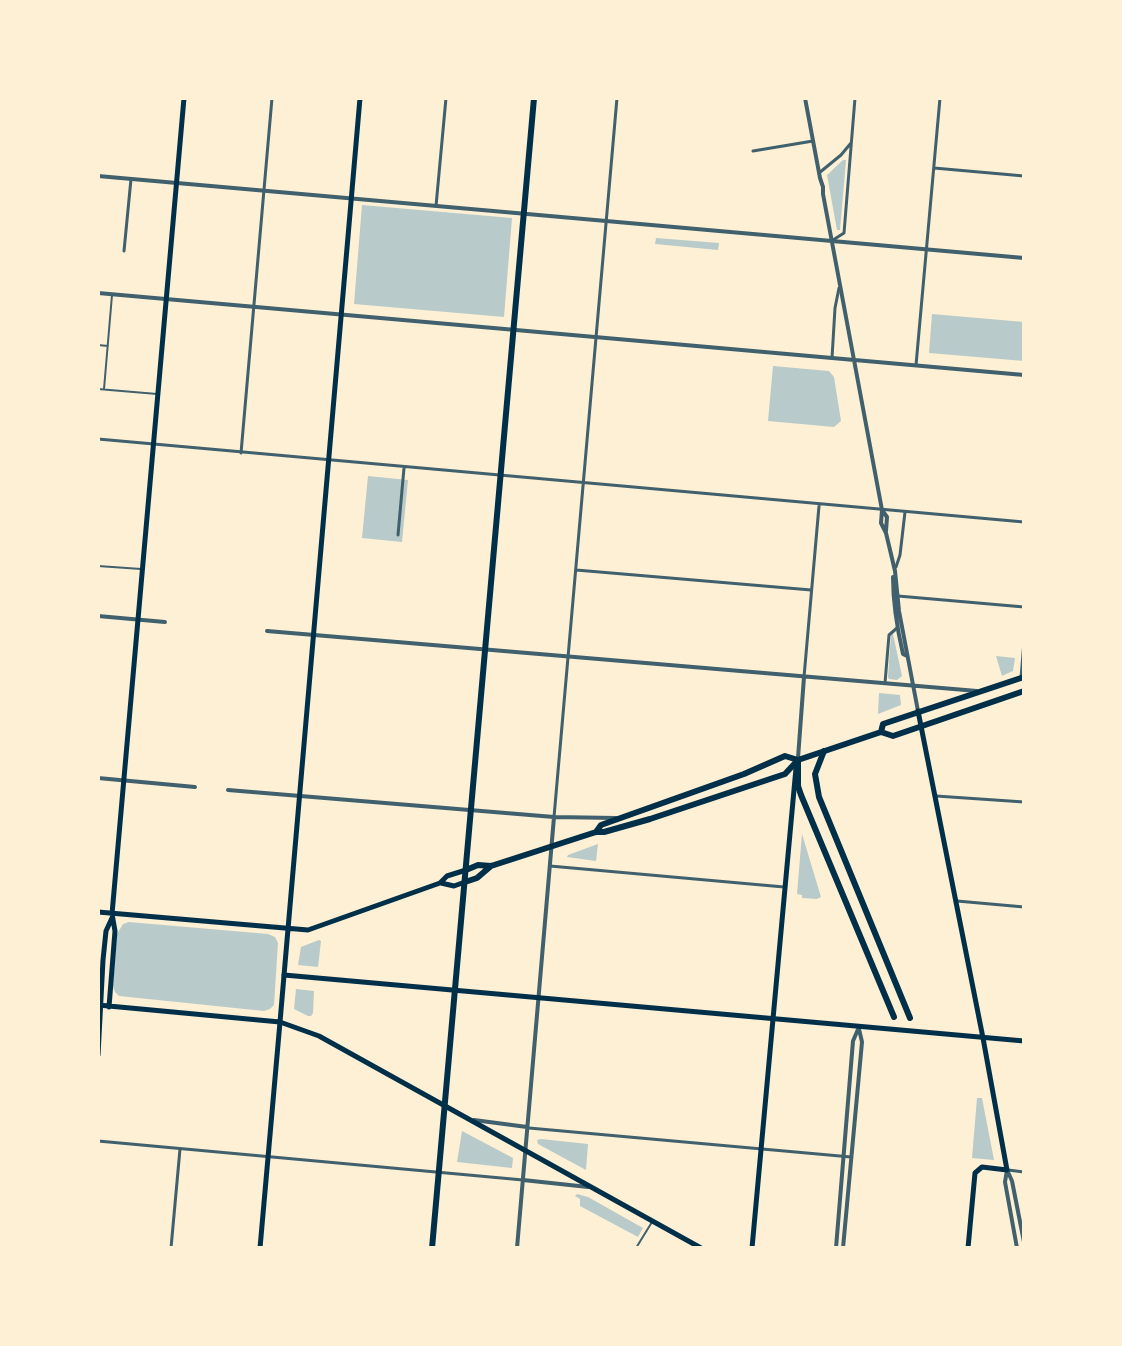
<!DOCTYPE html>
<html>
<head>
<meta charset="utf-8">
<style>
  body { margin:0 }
  #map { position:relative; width:1122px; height:1346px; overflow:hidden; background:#fdf0d5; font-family:Barlow,sans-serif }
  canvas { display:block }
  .frame { position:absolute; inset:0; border:100px solid #fdf0d5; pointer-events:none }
</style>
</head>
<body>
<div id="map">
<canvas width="1122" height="1346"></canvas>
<div class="frame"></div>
</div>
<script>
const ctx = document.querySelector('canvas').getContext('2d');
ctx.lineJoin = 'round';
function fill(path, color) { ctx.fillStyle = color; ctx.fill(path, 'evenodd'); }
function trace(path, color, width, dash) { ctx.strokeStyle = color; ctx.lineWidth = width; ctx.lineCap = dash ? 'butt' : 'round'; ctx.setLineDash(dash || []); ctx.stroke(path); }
const green = new Path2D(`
  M 843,160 L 846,160 L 840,230 L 837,230 L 827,175 Z
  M 362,205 L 512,218 L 504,317 L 354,304 Z
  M 656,238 L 719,243 L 718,250 L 655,244 Z
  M 932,314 L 1024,322 L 1024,361 L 929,353 Z
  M 773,366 L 829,371 L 834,377 L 841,421 L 834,427 L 768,421 Z
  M 368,476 L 408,480 L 402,542 L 362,538 Z
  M 893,634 L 902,676 L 897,680 L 889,679 L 888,677 L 891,635 Z
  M 996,656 L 1015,658 L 1013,671 L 1002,676 Z
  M 879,693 L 900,695 L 901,705 L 878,714 Z
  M 802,834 L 821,897 L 817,899 L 802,898 L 802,895 L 797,894 Z
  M 598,844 L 596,861 L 567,857 L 568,855 Z
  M 129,922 L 268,934 L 275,937 L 278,943 L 274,1005 L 270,1009 L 264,1011 L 119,996 L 115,992 L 113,986 L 117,934 L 123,924 Z
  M 319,940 L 321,941 L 318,967 L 298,965 L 301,947 Z
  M 296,989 L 314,991 L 313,1013 L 311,1016 L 308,1016 L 294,1009 Z
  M 977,1098 L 982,1098 L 994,1160 L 972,1158 Z
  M 462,1131 L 513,1158 L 512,1168 L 457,1162 Z
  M 541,1139 L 588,1144 L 586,1170 L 538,1144 L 537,1140 Z
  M 577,1194 L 588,1197 L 643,1228 L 638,1237 L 580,1206 L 580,1199 L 575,1196 Z`);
const service = new Path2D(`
  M 98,345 L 108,346
  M 98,389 L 157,394
  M 104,389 L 112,295
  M 98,566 L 141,569
  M 636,1248 L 652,1222`);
const minor = new Path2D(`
  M 753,151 L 813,141
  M 934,168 L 1024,176
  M 819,173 L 841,155 L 851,143
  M 436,206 L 446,98
  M 833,240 L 844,233 L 855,98
  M 124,251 L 131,179
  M 832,358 L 835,308 L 839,288
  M 916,365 L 940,98
  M 98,439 L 1024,522
  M 241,453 L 272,98
  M 398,535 L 404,468
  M 896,567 L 900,555 L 905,512
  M 576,570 L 811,590
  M 898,596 L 1024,607
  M 804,677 L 819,506
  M 1021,678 L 1024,641
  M 885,683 L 889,635 L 897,628
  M 936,796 L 1024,802
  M 554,817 L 617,98
  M 550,866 L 784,887
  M 957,901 L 1024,907
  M 529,1128 L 851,1157
  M 98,1141 L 523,1180
  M 1008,1170 L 1024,1172
  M 171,1248 L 180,1149`);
const tertiary = new Path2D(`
  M 805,98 L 820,178 L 823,187 L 823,194 L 882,510 L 881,523 L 886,533 L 895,571 L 899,611 L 918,711
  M 98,176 L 1024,258
  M 98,293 L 1024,375
  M 882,510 L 887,517 L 886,531
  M 893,577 C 893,604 897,628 903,654 L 907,656
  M 98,616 L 165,622
  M 267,631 L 977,691
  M 798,758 L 804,677
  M 98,778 L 195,787
  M 228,790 L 554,817 L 616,818
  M 474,1120 L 527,1127
  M 1007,1170 L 1005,1182 L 1017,1248
  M 1008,1172 L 1012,1181 L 1024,1242
  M 523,1180 L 588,1187
  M 517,1248 L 554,817
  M 836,1248 L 853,1041 L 859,1027
  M 843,1248 L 862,1042 L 859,1029`);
const secondary = new Path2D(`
  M 918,711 L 983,1038 L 1007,1170 L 982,1167 L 975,1173 L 968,1248
  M 288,929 L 360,98
  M 284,975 L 1024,1041
  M 260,1248 L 280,1022`);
const primary = new Path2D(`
  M 441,883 L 454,886 L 465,882
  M 98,912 L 308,930 L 440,883 L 447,876 L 466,870
  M 98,1005 L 280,1022 L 319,1036 L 701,1248
  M 109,1007 L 115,931 L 112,914 L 184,98
  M 280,1022 L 288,929
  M 98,1055 L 103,960 L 106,931 L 112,918
  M 752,1248 L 796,768`);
const trunk = new Path2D(`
  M 881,732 L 883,724 L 1024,677
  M 596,832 L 601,825 L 744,774 L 785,756 L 798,760
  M 466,870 L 478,865 L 491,866 L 596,832 L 604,832 L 650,819 L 785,774 L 798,760 L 881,732 L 893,736 L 1024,691
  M 465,882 L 477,878 L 491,866
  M 432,1248 L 534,98`);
const motorway = new Path2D(`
  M 824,751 L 815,774 L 819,797 L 910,1018
  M 798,760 L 798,786 L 801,795 L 894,1017`);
fill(green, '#b9caca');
trace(service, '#3f606c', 2);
trace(minor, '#3f606c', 3);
trace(tertiary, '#3f606c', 4);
trace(secondary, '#003049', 5);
trace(primary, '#003049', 5);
trace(trunk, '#003049', 6);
trace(motorway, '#003049', 6);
</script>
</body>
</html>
